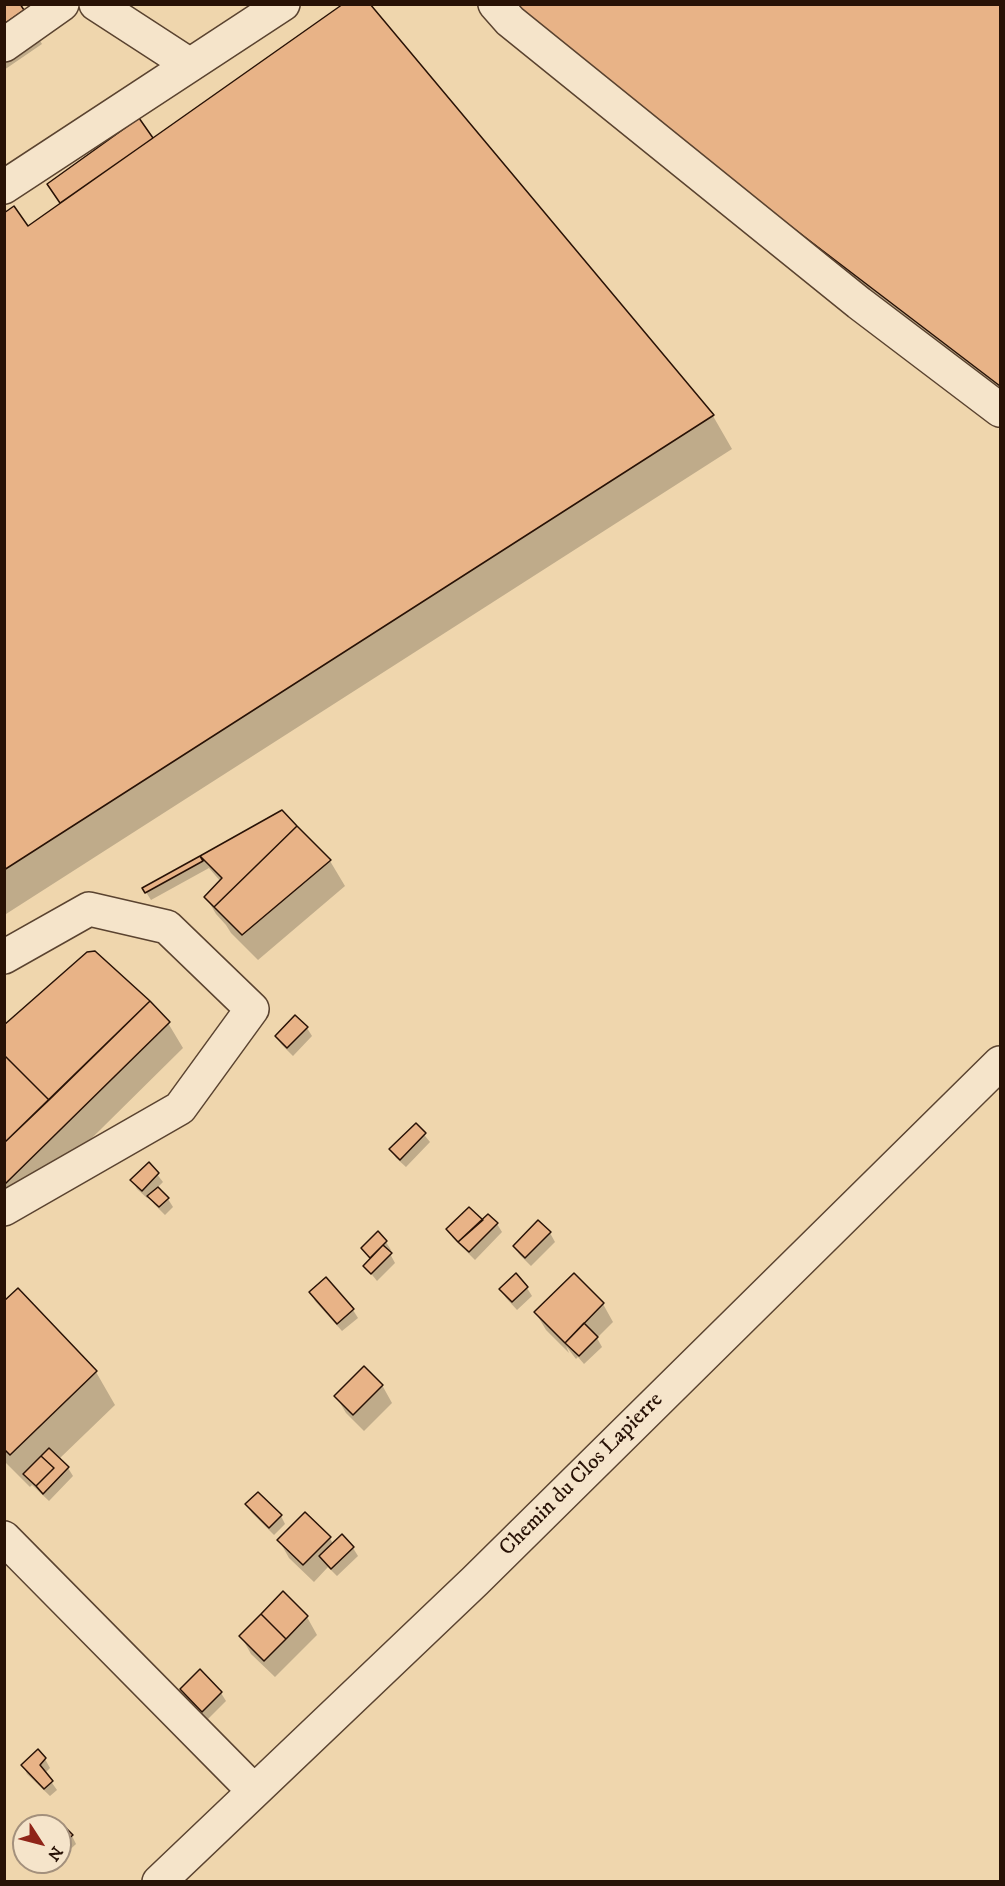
<!DOCTYPE html>
<html>
<head>
<meta charset="utf-8">
<style>
  body { margin:0 }
  #map { position:relative; width:1005px; height:1886px; overflow:hidden; background:#efd6ad; font-family:"IM FELL DW Pica",serif }
  canvas { display:block }
  .frame { position:absolute; inset:0; border:6px solid #281206; pointer-events:none }
  .north { position:absolute; left:12px; top:1814px; width:60px; height:60px; box-sizing:border-box; background:#f5e4ca; border:2px solid #a3907c; border-radius:50%; rotate:126deg; font-size:16px; font-weight:700; line-height:24px; text-align:center; color:#281206 }
  .north::after { content:''; display:block; margin:auto; width:21px; height:27px; background:#8f2418; clip-path:polygon(50% 0,100% 100%,50% 72%,0 100%) }
</style>
</head>
<body>
<div id="map">
<canvas width="1005" height="1886"></canvas>
<div class="frame"></div>
<div class="north">N</div>
</div>
<script>
const ctx = document.querySelector('canvas').getContext('2d');
ctx.lineJoin = 'round';
function fill(path, color) { ctx.fillStyle = color; ctx.fill(path, 'evenodd'); }
function trace(path, color, width, dash) { ctx.strokeStyle = color; ctx.lineWidth = width; ctx.lineCap = dash ? 'butt' : 'round'; ctx.setLineDash(dash || []); ctx.stroke(path); }
function label(font, color, halo, rows, align = 'center') {
  ctx.font = font + ' "IM FELL DW Pica",serif'; ctx.lineWidth = 5; ctx.setLineDash([]); ctx.textBaseline = 'middle'; ctx.strokeStyle = halo; ctx.fillStyle = color; for (const [text, x, y, turn = 0] of rows) {
    ctx.save(); ctx.translate(x, y); ctx.rotate((+turn || 0) * Math.PI / 180); ctx.textAlign = isNaN(turn) ? turn : align; if (halo) ctx.strokeText(text, 0, 0); ctx.fillText(text, 0, 0); ctx.restore();
  }
}
const shadow = new Path2D(`
  M 4,4 L 19,4 L 42,44 L 4,70 Z
  M 368,4 L 713,416 L 732,449 L 6,914 L 4,215 L 28,228 L 61,205 L 49,184 L 153,140 Z
  M 515,4 L 1000,4 L 1000,403 Z
  M 282,812 L 330,861 L 345,886 L 258,960 L 231,933 L 226,925 L 216,914 L 206,897 L 221,882 L 209,868 L 151,900 L 144,889 Z
  M 168,1023 L 183,1048 L 17,1212 L 4,1212 L 4,1027 Z
  M 307,1028 L 312,1036 L 293,1056 L 281,1044 L 276,1036 Z
  M 416,1125 L 430,1142 L 406,1167 L 396,1158 L 391,1150 Z
  M 149,1164 L 163,1182 L 157,1188 L 168,1199 L 173,1207 L 165,1215 L 154,1204 L 149,1196 L 147,1198 L 137,1189 L 132,1180 Z
  M 483,1222 L 497,1224 L 502,1232 L 475,1260 L 453,1238 L 448,1230 Z
  M 538,1222 L 550,1233 L 555,1242 L 531,1266 L 519,1254 L 514,1246 Z
  M 386,1242 L 391,1250 L 389,1252 L 395,1263 L 377,1281 L 365,1266 L 371,1260 L 363,1248 Z
  M 574,1275 L 603,1304 L 613,1322 L 597,1338 L 602,1347 L 584,1364 L 578,1357 L 576,1359 L 566,1346 L 569,1353 L 546,1330 L 536,1313 Z
  M 527,1288 L 532,1296 L 517,1310 L 506,1298 L 501,1290 Z
  M 311,1293 L 353,1310 L 358,1318 L 342,1331 L 315,1301 Z
  M 4,1303 L 96,1372 L 115,1405 L 59,1459 L 68,1468 L 73,1476 L 49,1501 L 32,1485 L 30,1487 L 4,1461 Z
  M 382,1385 L 392,1403 L 364,1431 L 346,1413 L 336,1396 Z
  M 247,1505 L 281,1516 L 285,1524 L 274,1535 L 252,1513 Z
  M 330,1538 L 333,1544 L 353,1548 L 358,1556 L 337,1576 L 328,1567 L 314,1582 L 289,1558 L 279,1540 Z
  M 283,1593 L 307,1617 L 317,1635 L 275,1677 L 251,1654 L 241,1636 Z
  M 200,1671 L 221,1693 L 226,1701 L 208,1719 L 186,1697 L 181,1689 Z
  M 45,1759 L 50,1768 L 45,1773 L 57,1790 L 50,1796 L 27,1774 L 23,1765 Z
  M 60,1827 L 72,1836 L 76,1844 L 60,1859 Z`);
const building = new Path2D(`
  M 4,4 L 20,4 L 24,10 L 4,24 Z
  M 343,4 L 370,4 L 714,415 L 4,870 L 4,213 L 14,206 L 28,226 Z
  M 513,4 L 1000,4 L 1000,386 L 561,51 Z
  M 139,118 L 153,138 L 60,203 L 47,184 Z
  M 282,810 L 297,826 L 214,907 L 204,897 L 222,878 L 200,856 Z
  M 297,826 L 331,860 L 242,935 L 214,907 Z
  M 200,856 L 203,861 L 145,893 L 142,888 Z
  M 95,951 L 150,1001 L 49,1100 L 4,1055 L 4,1025 L 87,952 Z
  M 150,1001 L 170,1022 L 4,1185 L 4,1143 Z
  M 295,1015 L 308,1027 L 287,1048 L 275,1036 Z
  M 4,1055 L 49,1100 L 4,1143 Z
  M 416,1123 L 426,1133 L 400,1160 L 389,1149 Z
  M 149,1162 L 159,1173 L 142,1191 L 130,1180 Z
  M 158,1187 L 169,1198 L 159,1207 L 147,1196 Z
  M 469,1207 L 483,1220 L 458,1242 L 446,1229 Z
  M 488,1214 L 498,1223 L 469,1252 L 458,1242 Z
  M 538,1220 L 551,1232 L 525,1258 L 513,1246 Z
  M 378,1231 L 387,1241 L 370,1258 L 361,1248 Z
  M 383,1245 L 392,1253 L 371,1274 L 363,1266 Z
  M 516,1273 L 528,1287 L 512,1302 L 499,1289 Z
  M 574,1273 L 604,1303 L 565,1343 L 534,1312 Z
  M 326,1277 L 354,1309 L 337,1324 L 309,1292 Z
  M 18,1288 L 97,1371 L 10,1455 L 4,1449 L 4,1301 Z
  M 584,1323 L 598,1337 L 579,1356 L 565,1343 Z
  M 364,1366 L 383,1385 L 353,1415 L 334,1396 Z
  M 49,1448 L 69,1467 L 43,1494 L 36,1486 L 54,1468 L 41,1456 Z
  M 41,1456 L 54,1468 L 36,1486 L 23,1474 Z
  M 258,1492 L 282,1515 L 269,1528 L 245,1504 Z
  M 305,1512 L 331,1537 L 303,1565 L 277,1540 Z
  M 342,1534 L 354,1547 L 331,1569 L 319,1556 Z
  M 283,1591 L 308,1616 L 286,1639 L 261,1614 Z
  M 261,1614 L 286,1639 L 264,1661 L 239,1636 Z
  M 200,1669 L 222,1692 L 202,1712 L 180,1689 Z
  M 38,1749 L 46,1758 L 40,1765 L 53,1781 L 44,1789 L 21,1765 Z
  M 62,1824 L 73,1835 L 60,1846 L 59,1826 Z`);
const minor = new Path2D(`
  M 96,4 L 190,65
  M 495,4 L 510,21 L 859,303 L 1000,410
  M 4,45 L 62,4
  M 4,187 L 283,4
  M 4,957 L 89,909 L 167,927 L 252,1009 L 180,1108 L 4,1209
  M 4,1538 L 254,1791
  M 159,1882 L 475,1581 L 1000,1063`);
const streetNames = [
  ["Chemin du Clos Lapierre",582,1475,-45]
];
fill(shadow, '#0003');
fill(building, '#e8b387');
trace(building, '#281206', 1.5);
trace(minor, '#5a4330', 36);
trace(minor, '#f5e4ca', 33);
label('22px', '#281206', '#f5e4ca', streetNames);
</script>
</body>
</html>
